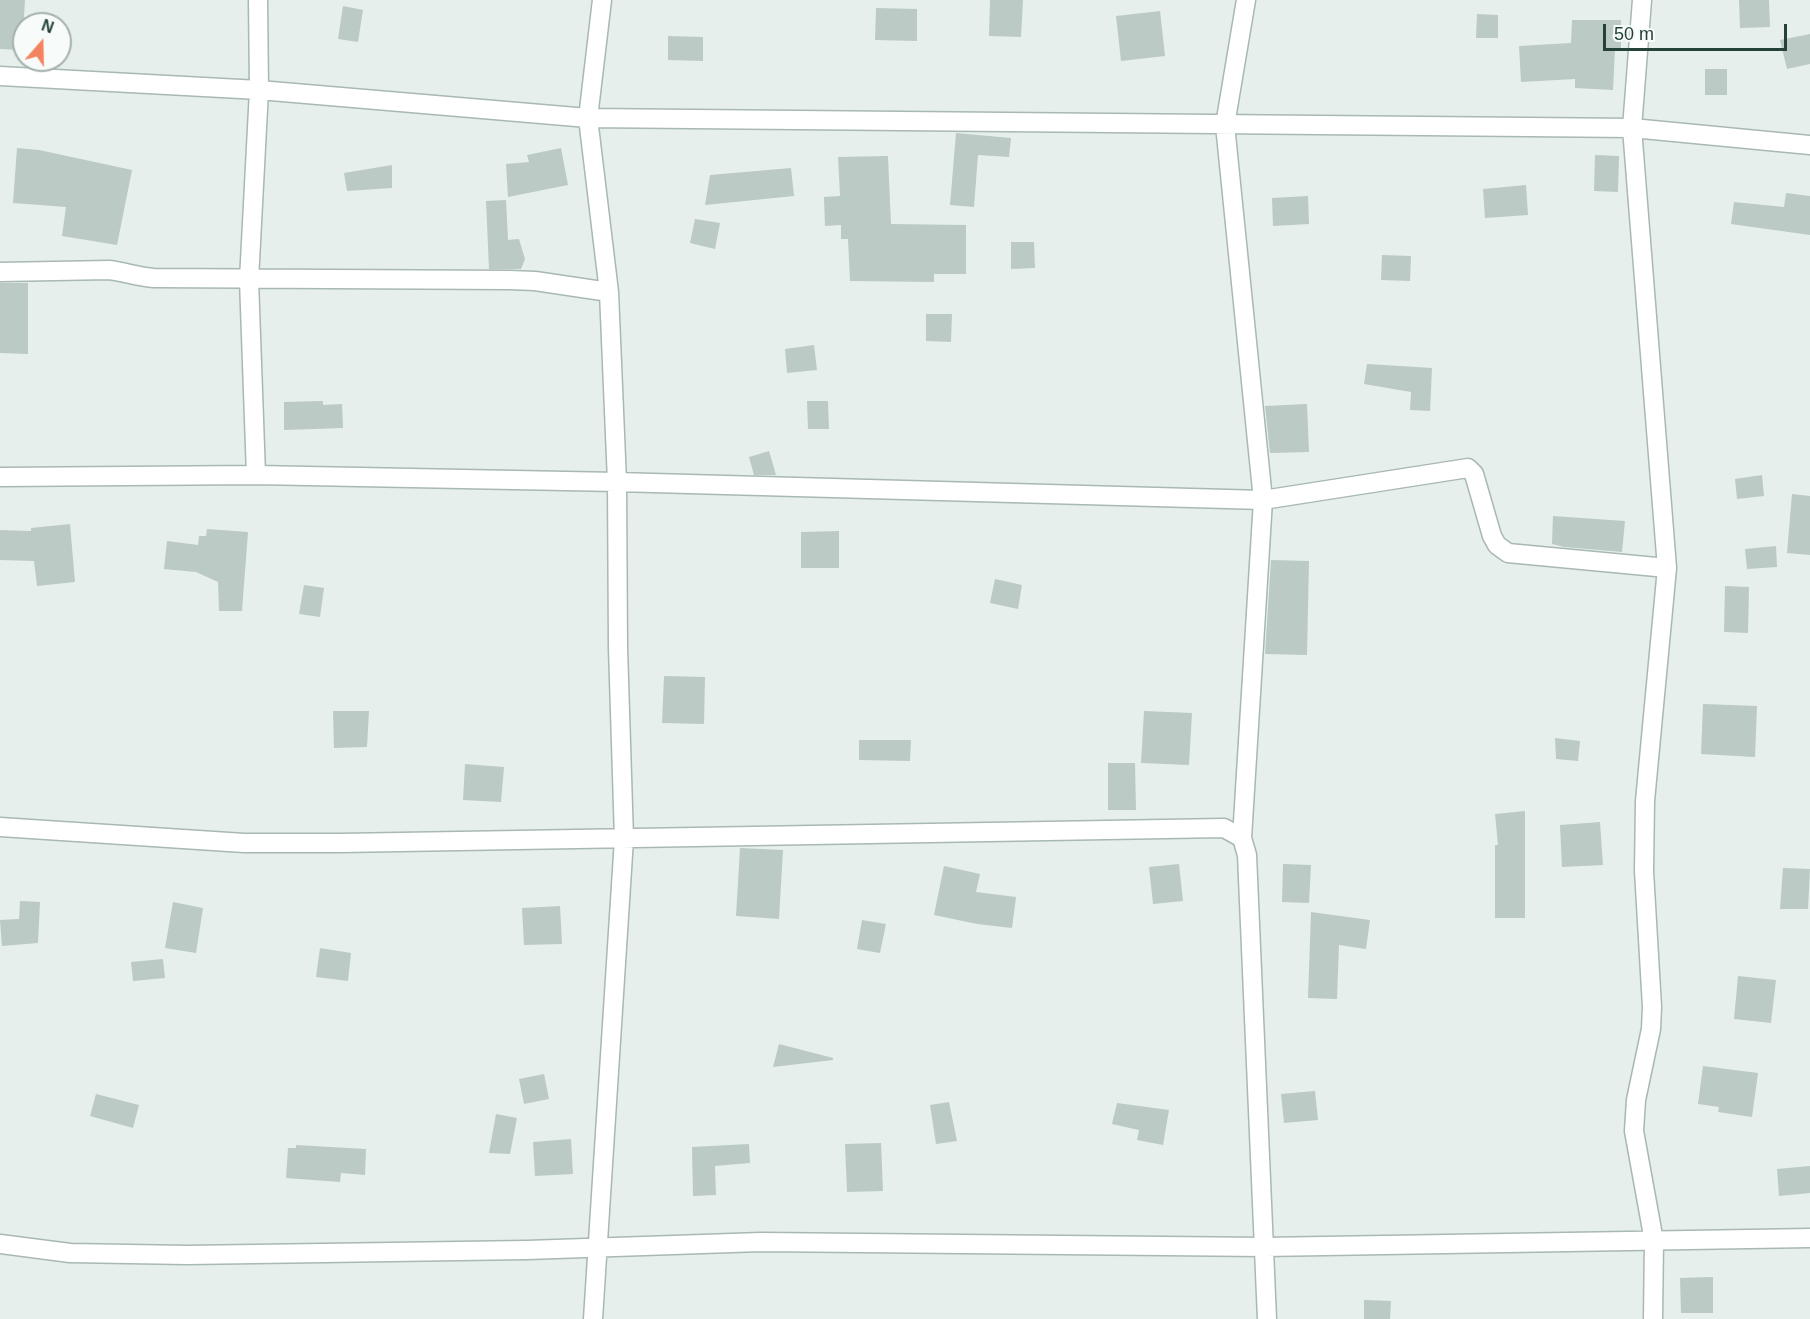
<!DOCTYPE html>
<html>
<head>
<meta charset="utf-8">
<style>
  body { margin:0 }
  #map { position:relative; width:1810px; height:1319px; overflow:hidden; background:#e6efeb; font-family:Helvetica,sans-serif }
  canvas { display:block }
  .north { position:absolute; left:12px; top:12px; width:60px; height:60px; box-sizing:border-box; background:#f7fbf9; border:2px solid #a3b1ad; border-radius:50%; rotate:20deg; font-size:16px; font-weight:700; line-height:24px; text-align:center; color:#24423a }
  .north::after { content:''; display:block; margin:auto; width:21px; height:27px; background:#f4845f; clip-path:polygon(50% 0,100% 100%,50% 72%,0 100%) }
  .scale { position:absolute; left:1603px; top:24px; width:184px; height:27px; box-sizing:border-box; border:3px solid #24423a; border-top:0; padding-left:8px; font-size:18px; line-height:21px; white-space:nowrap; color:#24423a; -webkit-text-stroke:4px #f7fbf9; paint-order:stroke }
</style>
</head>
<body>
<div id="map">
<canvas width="1810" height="1319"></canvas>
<div class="north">N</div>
<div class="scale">50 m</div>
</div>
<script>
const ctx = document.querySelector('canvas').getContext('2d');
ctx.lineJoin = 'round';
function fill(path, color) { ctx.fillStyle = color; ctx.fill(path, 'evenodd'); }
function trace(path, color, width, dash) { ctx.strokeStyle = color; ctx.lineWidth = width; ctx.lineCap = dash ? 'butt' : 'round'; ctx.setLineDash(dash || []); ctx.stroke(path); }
const building = new Path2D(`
  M 0,0 L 25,0 L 22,50 L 0,49 Z
  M 990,0 L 1023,0 L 1021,37 L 989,36 Z
  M 1739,0 L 1769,0 L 1770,27 L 1740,28 Z
  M 343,6 L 363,10 L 358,42 L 338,39 Z
  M 876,8 L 917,9 L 917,41 L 875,40 Z
  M 1160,11 L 1165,56 L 1121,61 L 1116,16 Z
  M 1477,14 L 1498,15 L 1498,38 L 1476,38 Z
  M 1572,20 L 1621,20 L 1621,48 L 1615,48 L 1613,90 L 1575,88 L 1575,79 L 1521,82 L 1519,46 L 1571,43 Z
  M 1810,34 L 1810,64 L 1787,69 L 1780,40 Z
  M 668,36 L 703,37 L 703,61 L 668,60 Z
  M 1705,69 L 1727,69 L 1727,95 L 1705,95 Z
  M 956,133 L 1011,138 L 1009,157 L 978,155 L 974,207 L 950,205 Z
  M 17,148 L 39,150 L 132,170 L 117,245 L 62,236 L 66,207 L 13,203 Z
  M 561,148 L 568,185 L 508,197 L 506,164 L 529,162 L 527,155 Z
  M 1595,155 L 1619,156 L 1618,192 L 1594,191 Z
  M 888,156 L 891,224 L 966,225 L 966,274 L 934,274 L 934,282 L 850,281 L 848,239 L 841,239 L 841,225 L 825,226 L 824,197 L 840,196 L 838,157 Z
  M 392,165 L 392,188 L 347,191 L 344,173 Z
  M 791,168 L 794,196 L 705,205 L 710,175 Z
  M 1526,185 L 1528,215 L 1485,218 L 1483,189 Z
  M 1786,193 L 1810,196 L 1810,235 L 1731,224 L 1734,202 L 1784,207 Z
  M 1308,196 L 1309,224 L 1273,226 L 1272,198 Z
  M 506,200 L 508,240 L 519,239 L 525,259 L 521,269 L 489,269 L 486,201 Z
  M 695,219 L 720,223 L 715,249 L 690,243 Z
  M 1011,242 L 1034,242 L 1035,268 L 1011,269 Z
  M 1382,255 L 1411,256 L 1410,281 L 1381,280 Z
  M 0,283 L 28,283 L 28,354 L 0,353 Z
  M 926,314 L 952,314 L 951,342 L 926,341 Z
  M 814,345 L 817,370 L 787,373 L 785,349 Z
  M 1367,364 L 1432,368 L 1430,411 L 1410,410 L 1411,392 L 1364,384 Z
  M 323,401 L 323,405 L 342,404 L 343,428 L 284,430 L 284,402 Z
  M 807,401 L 828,401 L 829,429 L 808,429 Z
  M 1307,404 L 1309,452 L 1270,453 L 1265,406 Z
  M 769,451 L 776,475 L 754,475 L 749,457 Z
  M 1762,475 L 1764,496 L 1737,499 L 1735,479 Z
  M 1792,494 L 1810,496 L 1810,555 L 1787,553 Z
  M 1553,516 L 1625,521 L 1622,552 L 1564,547 L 1552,544 Z
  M 70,524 L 75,582 L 37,586 L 34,561 L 0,560 L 0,530 L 31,531 L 31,528 Z
  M 207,529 L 248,532 L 242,611 L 219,611 L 218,582 L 196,572 L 164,569 L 167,541 L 198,545 L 199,536 L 206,536 Z
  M 839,531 L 839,568 L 801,568 L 801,532 Z
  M 1776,546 L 1777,567 L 1747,569 L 1745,549 Z
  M 1271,560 L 1309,561 L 1307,655 L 1265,654 Z
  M 995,579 L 1022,585 L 1018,609 L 990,603 Z
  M 304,585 L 324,588 L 320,617 L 299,614 Z
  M 1725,586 L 1749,587 L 1748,633 L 1724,632 Z
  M 664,676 L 705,677 L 704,724 L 662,723 Z
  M 1703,704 L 1757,706 L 1755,757 L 1701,754 Z
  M 333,711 L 369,711 L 367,747 L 334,748 Z
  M 1144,711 L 1192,713 L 1189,765 L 1141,763 Z
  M 1555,738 L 1580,741 L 1578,761 L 1556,759 Z
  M 859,740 L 911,740 L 910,761 L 859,760 Z
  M 1108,763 L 1135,763 L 1136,810 L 1108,810 Z
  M 465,764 L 504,767 L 501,802 L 463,800 Z
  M 1525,811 L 1525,918 L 1495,918 L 1495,845 L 1498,845 L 1495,814 Z
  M 1600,822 L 1603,865 L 1562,867 L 1560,825 Z
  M 740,848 L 783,850 L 779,919 L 736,916 Z
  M 1179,864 L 1183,901 L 1153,904 L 1149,867 Z
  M 1283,864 L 1311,865 L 1309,903 L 1282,902 Z
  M 944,866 L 980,874 L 976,892 L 1016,897 L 1012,928 L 977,924 L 934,915 Z
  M 1783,868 L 1810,869 L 1808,909 L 1780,909 Z
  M 20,901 L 40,902 L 38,943 L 2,946 L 0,920 L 19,919 Z
  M 173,902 L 203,908 L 196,953 L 165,948 Z
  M 560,906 L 562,944 L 524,945 L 522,908 Z
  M 1311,912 L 1370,920 L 1366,949 L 1339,945 L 1337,999 L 1308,998 Z
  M 862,920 L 886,924 L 880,953 L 857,949 Z
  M 320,948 L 351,953 L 348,981 L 316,977 Z
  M 163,959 L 165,978 L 133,981 L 131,962 Z
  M 1738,976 L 1776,980 L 1771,1023 L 1734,1019 Z
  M 779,1044 L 833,1058 L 833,1060 L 773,1067 Z
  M 1703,1066 L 1758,1073 L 1752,1117 L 1718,1112 L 1719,1107 L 1698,1104 Z
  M 544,1074 L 549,1099 L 524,1104 L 519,1079 Z
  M 1315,1091 L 1318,1120 L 1284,1123 L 1281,1094 Z
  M 96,1094 L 139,1105 L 133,1128 L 90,1116 Z
  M 949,1102 L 957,1141 L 936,1144 L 930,1105 Z
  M 1117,1103 L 1169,1110 L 1163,1145 L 1137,1140 L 1139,1130 L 1112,1124 Z
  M 496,1114 L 517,1118 L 510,1154 L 489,1153 Z
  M 571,1139 L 573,1174 L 535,1176 L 533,1142 Z
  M 881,1143 L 883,1191 L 847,1192 L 845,1144 Z
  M 749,1144 L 750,1163 L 715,1166 L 716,1195 L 693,1196 L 692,1147 Z
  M 296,1145 L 366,1149 L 365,1175 L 341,1173 L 340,1182 L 286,1178 L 288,1148 L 296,1148 Z
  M 1810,1166 L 1810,1193 L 1779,1196 L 1777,1169 Z
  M 1713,1277 L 1713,1313 L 1681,1313 L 1680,1278 Z
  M 1364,1300 L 1391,1301 L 1390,1319 L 1364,1319 Z`);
const street = new Path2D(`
  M 1642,0 L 1632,128 L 1667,568 L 1645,801 L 1644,871 L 1652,1007 L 1651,1029 L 1636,1100 L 1634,1131 L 1654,1241 L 1653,1319
  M 0,76 L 259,90 L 588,118 L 1632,128 L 1810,145
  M 0,272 L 109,270 C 125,272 138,277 154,278 L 509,280 L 535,281 L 609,292
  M 256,475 L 249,280 L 259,90 L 258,0
  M 0,477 L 256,475 L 617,482 L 1263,500 L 1468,468 L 1474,474 L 1492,536 L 1497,545 L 1508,553 L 1667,568
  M 0,827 L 244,843 L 341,843 L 1224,828 L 1242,838 L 1247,855 L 1267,1319
  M 1242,838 L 1263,500 L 1225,125 L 1246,0
  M 0,1244 L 70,1253 L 187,1255 L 527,1250 L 761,1242 L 1264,1247 L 1810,1238
  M 593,1319 L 624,839 L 618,648 L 617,482 L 609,292 L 588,118 L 602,0`);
fill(building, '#bbcac4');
trace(street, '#a8b8b2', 21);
trace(street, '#fff', 18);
</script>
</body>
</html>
